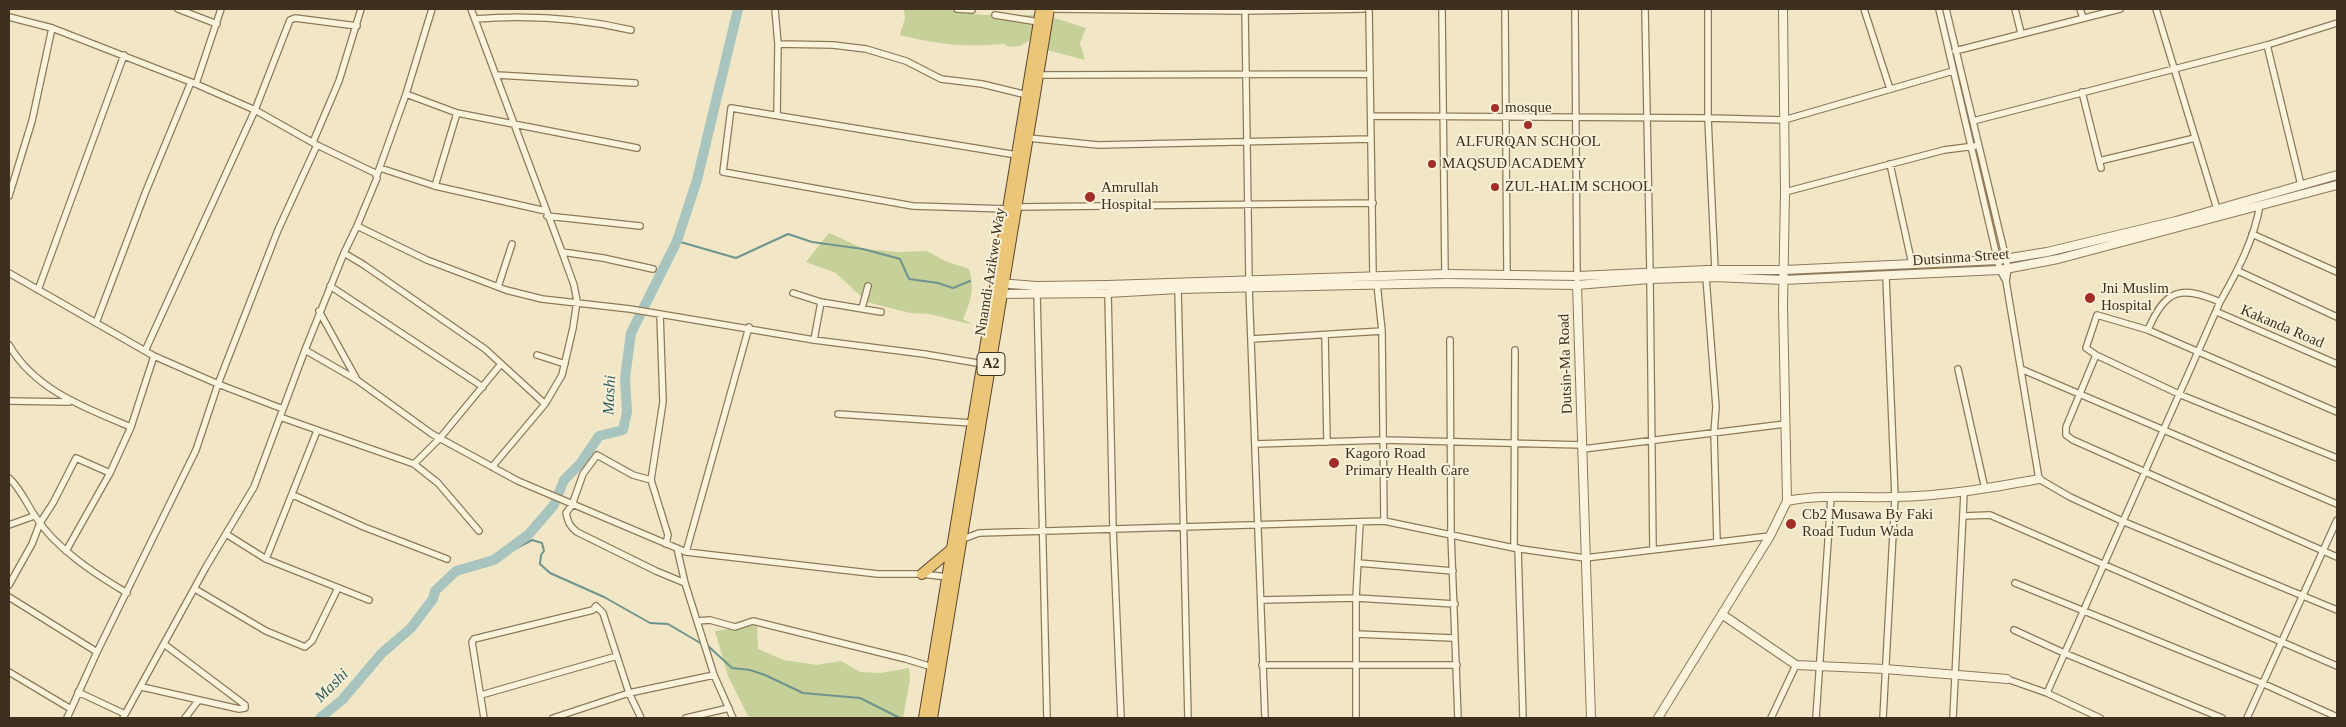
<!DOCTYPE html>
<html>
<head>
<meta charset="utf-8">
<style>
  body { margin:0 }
  #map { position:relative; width:2346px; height:727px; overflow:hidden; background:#f1e7c7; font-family:"Times New Roman",serif }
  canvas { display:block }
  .frame { position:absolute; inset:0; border:10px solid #3d301f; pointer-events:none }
</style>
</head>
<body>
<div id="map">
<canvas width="2346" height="727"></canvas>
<div class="frame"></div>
</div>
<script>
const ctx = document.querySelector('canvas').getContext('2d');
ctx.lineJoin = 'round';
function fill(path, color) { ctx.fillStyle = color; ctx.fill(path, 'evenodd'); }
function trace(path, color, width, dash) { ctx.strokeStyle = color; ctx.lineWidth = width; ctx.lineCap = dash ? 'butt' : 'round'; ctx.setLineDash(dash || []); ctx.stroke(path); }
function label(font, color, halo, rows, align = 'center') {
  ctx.font = font + ' "Times New Roman",serif'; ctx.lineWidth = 4; ctx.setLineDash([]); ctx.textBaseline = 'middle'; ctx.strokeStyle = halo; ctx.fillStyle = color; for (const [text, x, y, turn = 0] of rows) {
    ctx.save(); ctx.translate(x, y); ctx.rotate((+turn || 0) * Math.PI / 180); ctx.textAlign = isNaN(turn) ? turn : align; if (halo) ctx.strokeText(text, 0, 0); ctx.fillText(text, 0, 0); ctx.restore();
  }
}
const green = new Path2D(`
  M 904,9 L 943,9 L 982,15 L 1045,15 L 1086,28 L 1080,43 L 1085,60 L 1035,47 L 1034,38 L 1020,46 L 1009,47 L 1004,44 C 962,47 941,45 900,35 L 905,18 Z
  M 829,233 L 864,249 L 898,252 L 927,251 L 945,261 L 969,269 C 975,288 971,301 963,319 L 973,325 L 930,314 L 910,313 L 867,302 L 836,273 L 806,262 Z
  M 757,625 L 758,649 L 784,660 L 817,665 L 841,661 L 860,672 L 881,673 L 909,668 L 910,679 L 903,718 L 754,718 L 748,716 L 728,676 L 715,631 Z`);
const stream = new Path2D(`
  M 677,241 L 736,258 L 788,234 L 812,242 L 863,249 L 900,259 L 909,279 L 938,283 L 953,288 L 970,281
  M 494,560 L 532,540 L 542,543 L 544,551 L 541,555 L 540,564 L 550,573 L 604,597 L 650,623 L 668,624 L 702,644
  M 707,645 L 732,668 L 750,670 L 765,675 L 803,693 L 860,698 L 900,718`);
const river = new Path2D(`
  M 320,718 L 342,700 L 382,653 L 411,628 L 433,599 L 435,591 L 456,571 L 494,560 L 529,534 L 554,505 L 564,480 L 580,464 L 599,436 L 623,430 L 627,412 L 625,378 L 631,333 L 677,241 L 697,180 L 738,9`);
const minor = new Path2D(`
  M 178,9 L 217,24
  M 471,9 L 562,252 L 574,285 L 577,301 L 573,328 L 562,375 L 545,404 L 492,467
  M 775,9 L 778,44 L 777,115
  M 957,9 L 972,10
  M 1054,9 L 1245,11 L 1363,9
  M 1245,9 L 1249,280
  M 1369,9 L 1373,275
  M 1442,9 L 1445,274
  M 1505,9 L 1507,275
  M 1575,9 L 1577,279
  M 1645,9 L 1650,272
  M 1708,9 L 1708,118 L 1715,270
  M 1864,9 L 1890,89
  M 1939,9 L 2000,270 L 2006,281
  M 1946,9 L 2006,259 L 2008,269 L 2006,281 L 2039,479 L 2070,497 L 2122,521 L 2337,610
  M 2015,9 L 2021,33
  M 2080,9 L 2083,18
  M 2156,9 L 2217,209
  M 995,15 L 1039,22
  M 9,17 L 52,28 L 196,84 L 255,110 L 317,145 L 375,173 L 377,178 L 357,226 L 427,260 L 506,290 L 542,299 L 630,309 L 814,340 L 924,354 L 983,364
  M 475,19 C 527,15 579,18 631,30
  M 778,44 L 833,45 L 866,49 L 906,61 L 941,79 L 982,84 L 1027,95
  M 2267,45 L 2301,185
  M 1955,51 L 2120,9
  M 497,75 L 635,83
  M 1038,75 L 1370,74
  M 196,84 L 221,9
  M 2082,92 L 2101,168
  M 406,94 L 457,113 L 637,148
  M 1372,116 L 1708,118 L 1784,120 L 1953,71
  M 1973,121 L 2267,45 L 2337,23
  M 1028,138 L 1098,145 L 1371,139
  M 313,142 L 339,81 L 361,9
  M 2099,161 L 2195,138
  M 1890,164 L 1912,264
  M 380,168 L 435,186 L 546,211
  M 377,175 L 406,94 L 432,9
  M 435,186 L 457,113
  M 1785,192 L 1944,150 L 1975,146
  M 9,196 L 32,121 L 52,28
  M 1016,207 L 1373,203
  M 1007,209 L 913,206 L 723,172 L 731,108 L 1017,155
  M 547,216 L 640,226
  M 2252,234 L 2337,272
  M 562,252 L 603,258 L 653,269
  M 344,253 L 364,265 L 485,349 L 545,404
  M 2238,271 L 2337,317
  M 9,273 L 154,356 L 218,384 L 278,230 L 317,145
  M 1706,277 L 1716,407 L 1714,433 L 1717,542
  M 1650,279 L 1653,550
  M 1377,284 L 1382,331 L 1384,521
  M 330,286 L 483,387
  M 498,287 L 512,244
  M 1249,287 L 1265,718
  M 1178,289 L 1188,718
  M 38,290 L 124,55
  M 793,293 L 821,302 L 881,312
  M 1108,293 L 1113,529 L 1121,718
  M 1037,294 L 1047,718
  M 862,308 L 868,286
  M 319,311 L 356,378
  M 2217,312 L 2337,364
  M 660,314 L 663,402 L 651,480 L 668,535 L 666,544
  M 96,323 L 146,191 L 191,82
  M 2148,330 C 2165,289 2181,285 2220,302
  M 1325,335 L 1327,442
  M 1252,339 L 1382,331
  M 814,340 L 821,302
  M 1450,340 L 1451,534 L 1458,718
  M 9,345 C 35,390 85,408 131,427
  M 305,350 L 344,253 L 357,226
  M 145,351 L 255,110 L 290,20 L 295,18 L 357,26
  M 537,355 L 565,364
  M 2096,355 L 2181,395 L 2337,458
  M 1958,369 L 1985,489
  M 2021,369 L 2337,504
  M 9,401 L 69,402
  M 2337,412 L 2148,330 L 2097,315 L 2086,348 L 2096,355 L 2066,427 L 2066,435 L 2073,440 L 2337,557
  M 838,414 L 972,423
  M 280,417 L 414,464 L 438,483 L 479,531
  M 1255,444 L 1384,440 L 1583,445
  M 1583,449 L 1785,424
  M 414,464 L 440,438 L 501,364
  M 9,478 C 21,489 26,503 35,516 C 55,548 95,574 127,593
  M 651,480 L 633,475 L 597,455 L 583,474 L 572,505 L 566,513 C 568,522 570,527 577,532 L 656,571 L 685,583
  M 293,495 L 364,527 L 447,559
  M 1964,516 L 1990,515 L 2337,666
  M 9,525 L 34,516
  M 226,534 L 266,559 L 369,600
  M 963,539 L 979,533 L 1384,521 L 1514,548 L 1585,558 L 1770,536
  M 677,548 L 685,583 L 714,675 L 733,718
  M 1514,548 L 1515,350
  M 1518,548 L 1523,718
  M 66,551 L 110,473 L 131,427 L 154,356
  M 686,552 L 749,327
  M 266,559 L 317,431
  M 1358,563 L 1453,571
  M 2015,583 L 2264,684 L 2337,717
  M 9,585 L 32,544 L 40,523 L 53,503 L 76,458 L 110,473
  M 195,589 L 266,631 L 305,647 L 312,641 L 338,588
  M 9,597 L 97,652
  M 1261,600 L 1356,598 L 1455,604
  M 697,621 L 710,620 L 735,627 L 753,621 L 906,659 L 932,667
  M 2014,630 L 2064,653 L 2222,718
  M 1356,634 L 1453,638
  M 1262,665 L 1457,665
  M 9,672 L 71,709
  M 2007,679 L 2047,693 L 2100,718
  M 142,687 L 239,709 L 245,708 L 245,705 L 164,644
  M 78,692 L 125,714
  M 2047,693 L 2220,302 C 2237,272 2254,240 2260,205
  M 481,695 L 617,656
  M 67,718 L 97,652 L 196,450 L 218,384 L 283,409 L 305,350 L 357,380 L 432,434 L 518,481 L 686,552 L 878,574 L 922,574 L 947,577
  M 123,718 L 206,567 L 254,487 L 283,409
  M 185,718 L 198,701
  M 484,718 L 472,642 L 474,639 L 593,610 L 596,606 L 603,613 L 629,693 L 641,718
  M 553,718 L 629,693 L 714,675
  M 686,718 L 729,708
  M 1356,718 L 1356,598 L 1360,522
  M 1771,718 L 1796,665
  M 1816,718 L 1831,497
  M 1883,718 L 1895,497 L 1886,277
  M 1953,718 L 1964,493
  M 2247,718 L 2337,520`);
const tertiary = new Path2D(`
  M 1783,9 L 1785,192 L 1783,305 L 1787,501
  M 998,283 L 1037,286 L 1107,285 L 1445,274 L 1578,276 L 1707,270 L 1784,270 L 1998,260 L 2047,252 L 2176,221 L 2337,175
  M 1577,285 L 1591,718
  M 998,294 L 1108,293 L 1178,289 L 1447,283 L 1577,285 L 1650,279 L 1714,277 L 1783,280 L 2000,270 L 2058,259 L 2337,185
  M 1723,615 L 1796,665 L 1885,669 L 2007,679
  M 1658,718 L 1770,536 L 1787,501 C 1822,494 1858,498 1894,497 C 1944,496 1991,488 2039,479`);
const trunk = new Path2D(`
  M 922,574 L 952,549
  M 924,718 L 1041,9
  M 932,718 L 1049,9`);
const markers = [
  [1495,108,5,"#a02e27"],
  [1528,125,5,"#a02e27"],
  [1432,164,5,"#a02e27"],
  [1495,187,5,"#a02e27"],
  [1090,197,6,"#a02e27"],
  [2090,298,6,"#a02e27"],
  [1334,463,6,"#a02e27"],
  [1791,524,6,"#a02e27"]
];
const shields = [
  [991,364,28]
];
const shieldNames = [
  ["A2",991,364]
];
const poiNames = [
  ["mosque",1505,108],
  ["ALFURQAN SCHOOL",1528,142,"center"],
  ["MAQSUD ACADEMY",1442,164],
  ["ZUL-HALIM SCHOOL",1505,187],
  ["Amrullah",1101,188],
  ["Hospital",1101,205],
  ["Jni Muslim",2101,289],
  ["Hospital",2101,306],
  ["Kagoro Road",1345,454],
  ["Primary Health Care",1345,471],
  ["Cb2 Musawa By Faki",1802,515],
  ["Road Tudun Wada",1802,532]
];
const streetNames = [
  ["Dutsinma Street",1961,258,-4],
  ["Nnamdi Azikwe Way",991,272,-81],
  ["Kakanda Road",2282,327,23],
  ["Dutsin-Ma Road",1566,364,-92]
];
const waterNames = [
  ["Mashi",610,395,-87],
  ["Mashi",332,686,-45]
];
fill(green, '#c6d099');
trace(stream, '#6e948d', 2);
trace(river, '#a8c4be', 10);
trace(minor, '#8e795b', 8);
trace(tertiary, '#8e795b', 10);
trace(trunk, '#5c472f', 12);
trace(minor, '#fbf3db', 5.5);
trace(tertiary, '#fbf3db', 8);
trace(trunk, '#ecc678', 10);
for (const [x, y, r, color] of markers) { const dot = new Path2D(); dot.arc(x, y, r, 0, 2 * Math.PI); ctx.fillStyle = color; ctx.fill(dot); trace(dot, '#f8f0d7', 2); }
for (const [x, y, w] of shields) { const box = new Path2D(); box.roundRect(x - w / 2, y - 11.5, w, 23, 4); ctx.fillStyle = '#f8f0d7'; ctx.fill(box); trace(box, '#3d301f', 1); }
label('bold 14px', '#3d301f', null, shieldNames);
label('15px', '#3d301f', '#f8f0d7', poiNames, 'left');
label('15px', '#3d301f', '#f8f0d7', streetNames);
label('italic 16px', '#2e5e5e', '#f8f0d7', waterNames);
</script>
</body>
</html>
